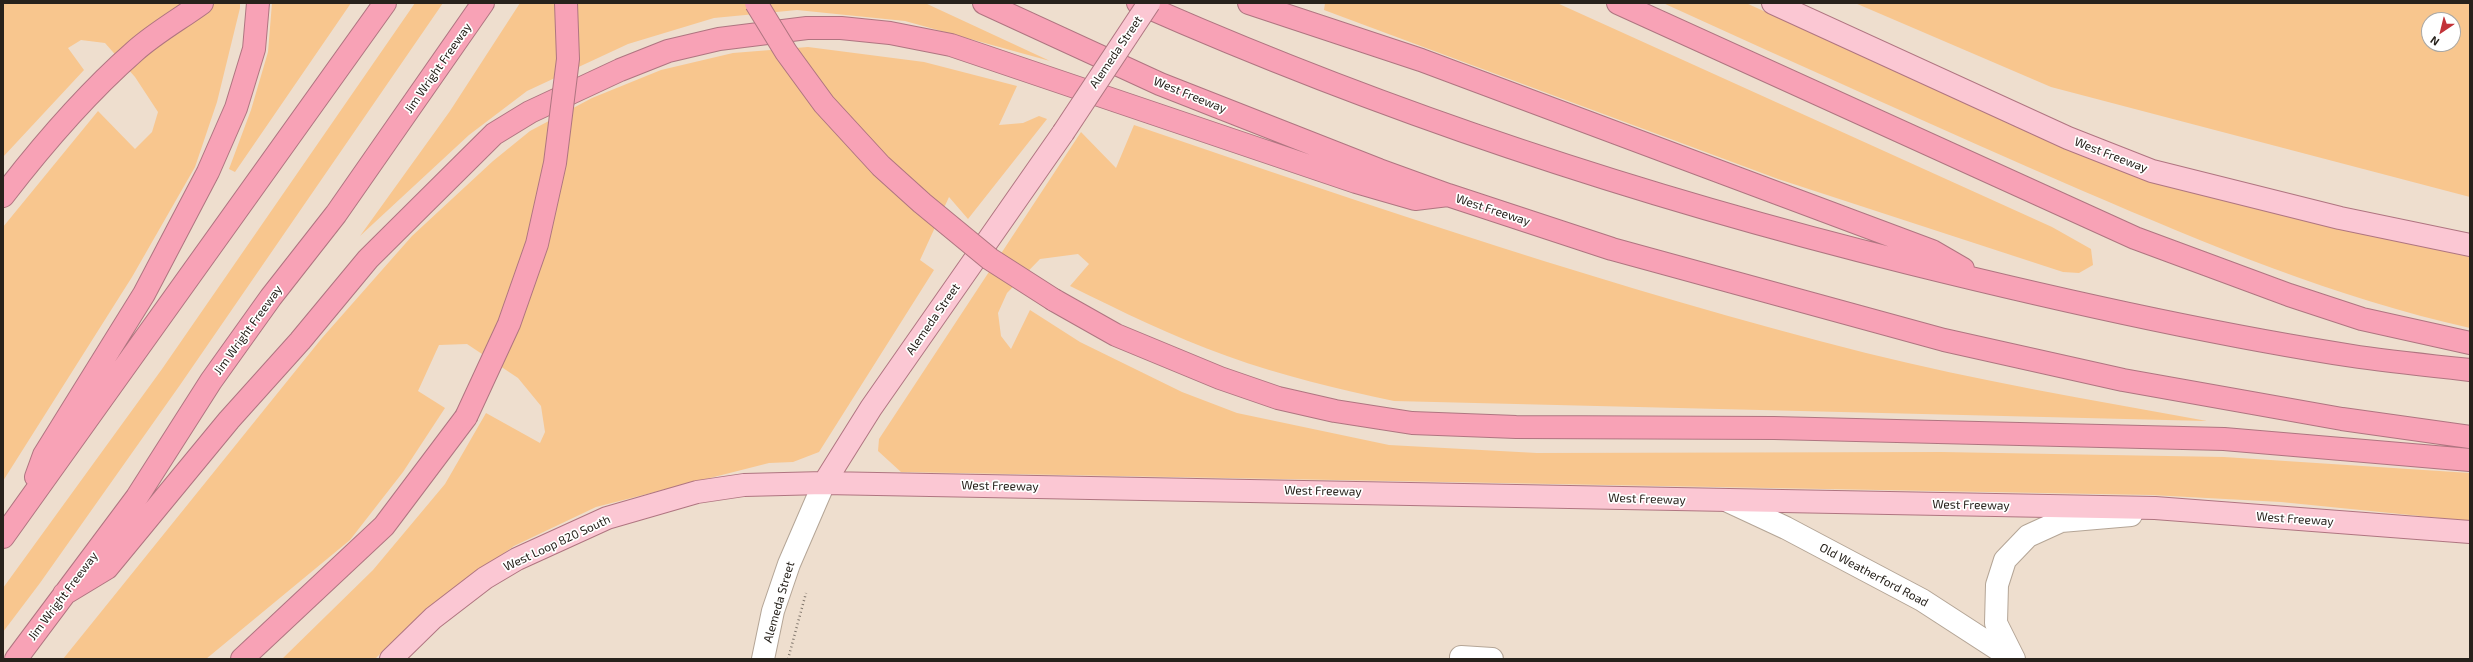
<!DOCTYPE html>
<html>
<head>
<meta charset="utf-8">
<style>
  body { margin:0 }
  #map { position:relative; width:2473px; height:662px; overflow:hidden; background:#eedece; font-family:"Exo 2",sans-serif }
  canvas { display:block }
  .frame { position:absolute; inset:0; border:4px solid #27221c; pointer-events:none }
  .north { position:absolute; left:2421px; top:12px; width:40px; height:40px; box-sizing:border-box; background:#fff; border:1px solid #a9a7a4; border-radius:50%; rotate:215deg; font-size:11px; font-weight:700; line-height:16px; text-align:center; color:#27221c }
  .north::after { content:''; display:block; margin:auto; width:14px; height:18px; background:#c23339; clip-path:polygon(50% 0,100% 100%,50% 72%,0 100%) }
</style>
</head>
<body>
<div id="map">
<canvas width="2473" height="662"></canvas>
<div class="frame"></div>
<div class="north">N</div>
</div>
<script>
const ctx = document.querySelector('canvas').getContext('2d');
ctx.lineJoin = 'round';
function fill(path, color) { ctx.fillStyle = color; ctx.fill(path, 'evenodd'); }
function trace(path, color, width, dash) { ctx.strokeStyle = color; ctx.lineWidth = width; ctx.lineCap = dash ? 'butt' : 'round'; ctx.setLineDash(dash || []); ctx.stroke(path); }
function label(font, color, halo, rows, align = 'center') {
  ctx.font = font + ' "Exo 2",sans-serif'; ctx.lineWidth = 3.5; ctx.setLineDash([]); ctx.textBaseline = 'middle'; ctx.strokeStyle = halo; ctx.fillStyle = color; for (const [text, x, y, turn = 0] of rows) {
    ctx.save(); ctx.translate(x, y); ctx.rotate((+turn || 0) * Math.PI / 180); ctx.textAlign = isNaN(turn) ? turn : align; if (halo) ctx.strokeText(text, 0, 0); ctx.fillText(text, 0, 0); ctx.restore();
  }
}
const green = new Path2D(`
  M 3,3 L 240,3 L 240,8 L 217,102 L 195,167 L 132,277 L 3,481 L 3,227 L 98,111 L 135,149 L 152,132 L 158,112 L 135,77 L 105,43 L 81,40 L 68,48 L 84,70 L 3,157 Z
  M 272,3 L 351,3 L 235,172 L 229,169 L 251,110 L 268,52 Z
  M 415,3 L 443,3 L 180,385 L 40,583 L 3,632 L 3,588 L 162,369 Z
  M 520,3 L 925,3 L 1050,61 L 905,21 L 797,10 L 714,18 L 628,44 L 527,91 L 469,135 L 360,236 L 450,111 Z
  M 1325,3 L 1557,3 L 2052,227 L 2091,249 L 2093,265 L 2079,273 L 2063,272 L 1778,179 L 1324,10 Z
  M 1663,3 L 1746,3 L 2030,132 L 2146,178 L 2241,205 L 2470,257 L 2470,328 C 2336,298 2209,245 2083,191 C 1942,130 1802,66 1663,3 Z
  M 1855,3 L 2470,3 L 2470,197 L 2051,87 ZM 2429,20 L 2453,20 L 2453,44 L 2429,44 Z
  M 808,47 L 924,62 L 1017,86 L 999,125 L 1023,123 L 1039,116 L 1047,119 L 968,219 L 949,197 L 920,260 L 934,270 L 819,452 L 793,462 L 769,463 L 596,507 L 514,546 L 427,608 L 375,659 L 282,659 L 373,570 L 445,484 L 486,413 L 540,443 L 545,432 L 541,406 L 518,378 L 467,344 L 439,345 L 418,391 L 445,408 L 403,472 L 350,540 L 206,659 L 63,659 L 322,338 L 412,236 L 493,161 L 530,131 L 592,98 L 661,70 L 733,53 Z
  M 1134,125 C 1376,208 1619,290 1866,353 C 1978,381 2093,400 2207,421 L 1394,401 C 1338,389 1282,376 1227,356 C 1173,337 1121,311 1070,286 L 1089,264 L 1078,254 L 1040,259 L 1007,293 L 998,313 L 1001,336 L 1011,349 L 1030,310 L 1080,342 L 1182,392 L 1237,413 L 1389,445 L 1537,453 L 1941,452 L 2224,457 L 2470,473 L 2470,521 L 2281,502 L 2151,495 L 901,472 L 878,451 L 879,439 L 1081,132 L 1116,168 Z`);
const path = new Path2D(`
  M 788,659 L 806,593`);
const minor = new Path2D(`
  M 1728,501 L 1786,528 L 1922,600 L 2013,659
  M 763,659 L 773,611 L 789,564 L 824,483
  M 1461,659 L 1461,657 L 1492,659
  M 2014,659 L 1996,623 L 1997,585 L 2005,560 L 2028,536 L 2061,521 L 2131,515`);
const major = new Path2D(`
  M 1773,3 L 2068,138 L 2152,171 L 2340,218 L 2470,245
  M 824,483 L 871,408 L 1063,133
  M 391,659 L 433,618 L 485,578 L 517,559 L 607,518 L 697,492 L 744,485 L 824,483 L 2155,508 L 2470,532`);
const highway = new Path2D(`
  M 984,3 L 1160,84 L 1379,170 L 1448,195 L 1612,249 L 1944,340 L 2123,380 L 2342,419 L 2470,437
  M 1138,3 C 1387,113 1646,198 1909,263 C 2058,300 2208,334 2359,357 C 2396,362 2433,366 2470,370
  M 1249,3 L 1421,60 L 1932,251 L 1963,269
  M 1618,3 L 2135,238 L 2289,295 L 2362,319 L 2470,343
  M 3,196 C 43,144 86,94 135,51 C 155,33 180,19 202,3
  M 1054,300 L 1116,335 L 1220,378 L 1278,398 L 1335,411 L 1412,423 L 1516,427 L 1774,428 L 2224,439 L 2470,460
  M 36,477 L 44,455 L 144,294 L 208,172 L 236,108 L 254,49 L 258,3
  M 3,537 L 385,3
  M 64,594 L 107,568 L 229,420 L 300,341 L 368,259 L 494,134 L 530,112 L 620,70 L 668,51 L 719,39 L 807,28 L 841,28 L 890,33 L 951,45 L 1356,182 L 1415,199 L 1448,195
  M 16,659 L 137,497 L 211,381 L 271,297 L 336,214 L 483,3
  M 242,659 L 384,526 L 466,417`);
const majorBridge = new Path2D(`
  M 1063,133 L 1149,3`);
const highwayBridge = new Path2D(`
  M 756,3 L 786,52 L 824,104 L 881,166 L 922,203 L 990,259 L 1054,300
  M 466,417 L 509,324 L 537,244 L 555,163 L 568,59 L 566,3`);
const streetNames = [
  ["Alemeda Street",1116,52,-56],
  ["Jim Wright Freeway",438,68,-55],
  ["West Freeway",1190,95,22],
  ["West Freeway",2111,155,21],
  ["West Freeway",1493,210,18],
  ["Alemeda Street",933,319,-55],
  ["Jim Wright Freeway",248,330,-54],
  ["West Freeway",1000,486,1],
  ["West Freeway",1323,491,1],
  ["West Freeway",1647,499,2],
  ["West Freeway",1971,505,1],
  ["West Freeway",2295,519,4],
  ["West Loop 820 South",557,543,-25],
  ["Old Weatherford Road",1874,575,28],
  ["Jim Wright Freeway",63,596,-53],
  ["Alemeda Street",779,602,-74]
];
fill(green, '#f8c68e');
trace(minor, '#b4a596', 24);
trace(major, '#af7580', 24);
trace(highway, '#af7580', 24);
trace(path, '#81776d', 2.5, [1, 3]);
trace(minor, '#fff', 22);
trace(major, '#fbc7d3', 22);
trace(highway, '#f8a2b6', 22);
trace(majorBridge, '#af7580', 24, []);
trace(highwayBridge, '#af7580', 24, []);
trace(majorBridge, '#fbc7d3', 22);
trace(highwayBridge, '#f8a2b6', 22);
label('12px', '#27221c', '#fff', streetNames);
</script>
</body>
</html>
